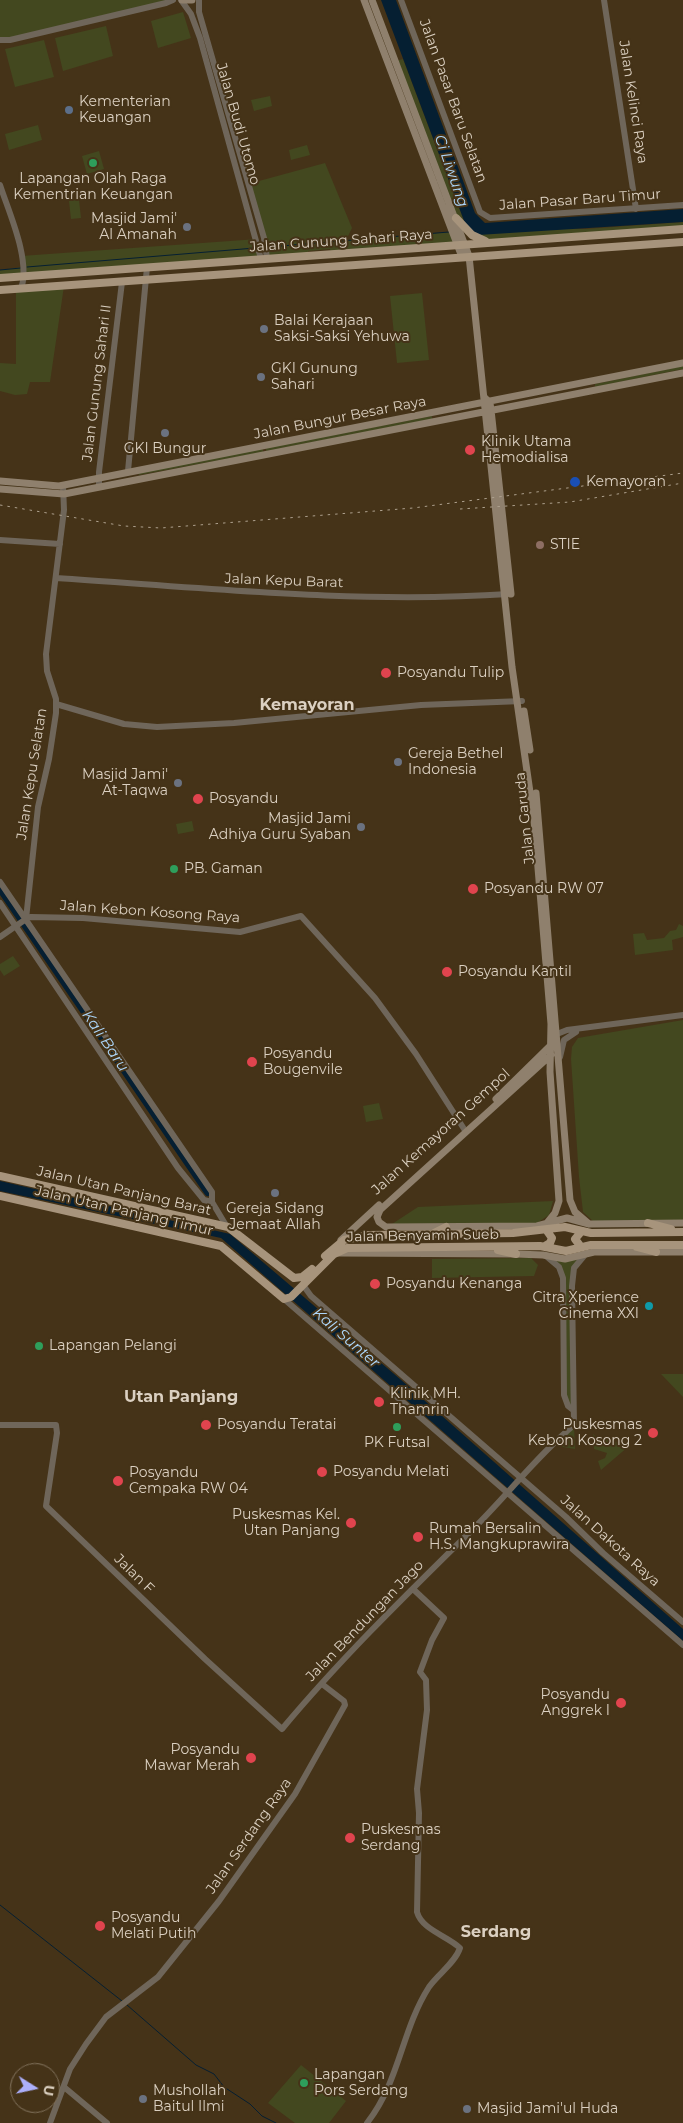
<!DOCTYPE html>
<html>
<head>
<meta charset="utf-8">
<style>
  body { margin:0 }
  #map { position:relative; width:683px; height:2123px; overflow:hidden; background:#453318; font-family:Montserrat,sans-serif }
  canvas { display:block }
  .north { position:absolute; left:10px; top:2063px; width:50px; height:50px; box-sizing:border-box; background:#453318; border:1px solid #81725c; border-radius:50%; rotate:100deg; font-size:14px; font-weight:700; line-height:20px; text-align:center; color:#dbd0c1 }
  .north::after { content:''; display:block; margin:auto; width:18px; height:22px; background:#acaffb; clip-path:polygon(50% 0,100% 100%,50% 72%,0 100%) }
</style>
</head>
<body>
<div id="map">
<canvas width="683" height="2123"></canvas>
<div class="north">U</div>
</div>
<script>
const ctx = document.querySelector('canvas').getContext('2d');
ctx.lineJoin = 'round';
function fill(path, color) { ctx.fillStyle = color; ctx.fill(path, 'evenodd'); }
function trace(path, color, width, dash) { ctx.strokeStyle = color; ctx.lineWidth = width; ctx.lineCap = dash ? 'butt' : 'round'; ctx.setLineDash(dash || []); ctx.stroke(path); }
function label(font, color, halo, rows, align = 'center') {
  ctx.font = font + ' Montserrat,sans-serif'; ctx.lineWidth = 4; ctx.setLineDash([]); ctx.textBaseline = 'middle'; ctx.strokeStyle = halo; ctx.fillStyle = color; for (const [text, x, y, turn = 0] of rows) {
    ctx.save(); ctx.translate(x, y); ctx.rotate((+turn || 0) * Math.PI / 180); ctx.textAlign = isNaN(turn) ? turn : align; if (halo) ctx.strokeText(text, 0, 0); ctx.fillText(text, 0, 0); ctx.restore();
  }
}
const green = new Path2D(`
  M 0,0 L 173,0 L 0,40 Z
  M 183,12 L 191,38 L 158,48 L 151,21 Z
  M 106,26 L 113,56 L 63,71 L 55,38 Z
  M 44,40 L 54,77 L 15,87 L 5,49 Z
  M 403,59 L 466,226 L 585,229 L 683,222 L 683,229 L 488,242 L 456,218 L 396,61 Z
  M 270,96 L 272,106 L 254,111 L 251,100 Z
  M 38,125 L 42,140 L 9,150 L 5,134 Z
  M 307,145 L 310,155 L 291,160 L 289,150 Z
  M 99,151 L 104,169 L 87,174 L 82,156 Z
  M 325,163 L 352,228 L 346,240 L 452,232 L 457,246 L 331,253 L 330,249 L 308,251 L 309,255 L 267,258 L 248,184 Z
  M 79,200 L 81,218 L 71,219 L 69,201 Z
  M 258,239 L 261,259 L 0,278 L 0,270 L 23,267 L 21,256 Z
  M 64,286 L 50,382 L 30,382 L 27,394 L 15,395 L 0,391 L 0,363 L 16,364 L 16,289 Z
  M 422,293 L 429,360 L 397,363 L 390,296 Z
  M 683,366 L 683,369 L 595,387 L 595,384 Z
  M 432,416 L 432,419 L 266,451 L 266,448 Z
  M 263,448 L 263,452 L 139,475 L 138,473 Z
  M 192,821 L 194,831 L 178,834 L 176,824 Z
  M 679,924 L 683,926 L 683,937 L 672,940 L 673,950 L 635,955 L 633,934 L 644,933 L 647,940 L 664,938 L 670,931 L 676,930 Z
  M 13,956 L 20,966 L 4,976 L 0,970 L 0,964 Z
  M 683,1020 L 683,1220 L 593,1221 L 583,1212 L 579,1177 L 571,1059 L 572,1047 L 578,1038 Z
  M 379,1103 L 383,1119 L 366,1122 L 363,1106 Z
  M 553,1201 L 549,1215 L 537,1223 L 392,1224 L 418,1207 Z
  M 584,1256 L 574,1268 L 573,1410 L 566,1401 L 563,1278 L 556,1263 L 557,1258 Z
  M 531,1258 L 538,1265 L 534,1276 L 432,1278 L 432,1259 Z
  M 661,1374 L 683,1374 L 683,1397 Z
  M 574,1425 L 575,1449 L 563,1447 L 555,1441 Z
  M 593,1434 L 600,1440 L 610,1439 L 616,1442 L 620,1438 L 629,1446 L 601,1470 L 598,1461 L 605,1458 L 607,1453 L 594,1449 Z
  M 301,2065 L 346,2101 L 329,2123 L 295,2123 L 268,2103 Z`);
const water = new Path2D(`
  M 381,0 L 396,0 L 475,213 L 485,223 L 683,209 L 683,222 L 478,235 L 466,226 Z
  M 0,1181 L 230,1234 L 407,1385 L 683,1629 L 683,1641 L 221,1238 L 0,1191 Z`);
const stream = new Path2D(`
  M 269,247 L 449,232
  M 27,267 L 255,248
  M 0,270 L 21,268
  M 0,1905 L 122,2001
  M 127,2005 L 196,2065 L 214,2074 L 224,2087 L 250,2104 L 262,2116 L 276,2123`);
const river = new Path2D(`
  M 0,888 L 208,1192`);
const tertiary = new Path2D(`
  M 181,0 L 191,14 L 200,38 L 261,259
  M 199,0 L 199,12 L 264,238 L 267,258
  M 401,0 L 480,212 L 490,218 L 683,205
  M 604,0 L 636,209
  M 0,40 L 10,40 L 166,3 L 173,0
  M 0,185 C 9,213 31,260 21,289
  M 128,471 L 147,267
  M 99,487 L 99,472 L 122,282
  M 0,540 L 60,544
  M 56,578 C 207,588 358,604 509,594
  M 56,704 L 124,724 L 157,727 L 234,723 L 421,705 L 522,701
  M 0,882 L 212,1192 L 212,1202
  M 0,903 L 178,1168 L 204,1200 L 212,1202 L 227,1227
  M 26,918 L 31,917 L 83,918 L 240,932 L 301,916 L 375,998 L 416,1054 L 466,1132
  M 26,919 L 38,807 L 49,759 L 56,713 L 56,699 L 47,671 L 46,654 L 64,510 L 63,485
  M 0,937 L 26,919
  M 557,1034 L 567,1030 L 683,1015
  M 560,1057 L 564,1040 L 576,1032
  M 546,1256 L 559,1267 L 563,1278 L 564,1395 L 568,1406 L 573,1410
  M 303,1285 L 311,1296 L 566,1517 L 603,1553 L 683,1622
  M 284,1299 L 683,1645
  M 0,1425 L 56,1425 L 57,1433 L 46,1506 L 205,1659 L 282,1729 C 342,1657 409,1592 476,1526 C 509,1493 538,1455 574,1425 L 572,1286 L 574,1268 L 584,1256
  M 64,2087 L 107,2123
  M 50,2123 L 70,2069 L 86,2044 L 106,2017 L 158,1977 L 219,1901 L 295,1794 L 345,1705 L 344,1701 L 322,1684
  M 367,2123 C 400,2081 401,2031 429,1987 C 438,1974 455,1963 460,1948 C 448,1936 422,1930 417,1912 L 419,1813 L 417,1789 L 427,1710 L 426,1680 L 420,1672 L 432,1640 L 444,1618 L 413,1589`);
const secondary = new Path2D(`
  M 182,0 L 192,0
  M 364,0 L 462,257
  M 372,0 L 469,256 L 512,667 L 534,820 L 551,1024 L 550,1072 L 559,1201 L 555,1213 L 547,1223
  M 485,398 L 490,403 L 491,410 L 511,594
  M 0,481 L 59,486 L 683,363
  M 0,489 L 64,494 L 683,373
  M 524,711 L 530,750
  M 536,793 L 570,1200 L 575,1212 L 589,1224
  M 551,1055 L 380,1210 L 377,1217 L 379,1222 L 386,1227 L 537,1226 L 567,1218 L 589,1224 L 683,1223
  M 496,1099 L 549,1047
  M 341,1240 L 379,1205
  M 339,1253 L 516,1254 L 543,1255 L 565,1259 L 594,1252 L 683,1252`);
const primary = new Path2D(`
  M 456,218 L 472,235 L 485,241
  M 0,278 L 683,229
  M 0,290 L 683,242
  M 0,1176 L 228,1227 L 294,1278 L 302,1277 L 312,1269
  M 0,1196 L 221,1246 L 284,1299 L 291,1297 L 334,1254 L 347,1248 L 540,1246 L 566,1251 L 591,1245 L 683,1245
  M 648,1223 L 671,1229
  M 581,1232 L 575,1239 L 581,1247
  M 434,1233 L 446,1227
  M 545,1246 L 550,1243 L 552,1238 L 547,1231
  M 637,1247 L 656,1252
  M 498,1250 L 516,1254
  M 325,1256 L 344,1240 L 369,1235 L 513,1233 L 565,1227 L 591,1233 L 683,1232`);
const rail = new Path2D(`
  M 0,505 L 124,526 L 161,528 L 413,508 L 683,473
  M 460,509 L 570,502 L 683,483`);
const markers = [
  [69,110,5,"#5c6f8a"],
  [93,163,5,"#2e9e5b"],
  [187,227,5,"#6b7280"],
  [264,329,5,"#6b7280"],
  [261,377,5,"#6b7280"],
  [165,433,5,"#6b7280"],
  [470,450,6,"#e0444e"],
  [575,482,6,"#1a4fb4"],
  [540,545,5,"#8d6e63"],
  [386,673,6,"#e0444e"],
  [398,762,5,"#6b7280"],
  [178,783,5,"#6b7280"],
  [198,799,6,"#e0444e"],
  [361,827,5,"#6b7280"],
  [174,869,5,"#2e9e5b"],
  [473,889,6,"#e0444e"],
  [447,972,6,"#e0444e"],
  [252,1062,6,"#e0444e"],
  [275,1193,5,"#6b7280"],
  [375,1284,6,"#e0444e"],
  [649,1306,5,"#0f9aa8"],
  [39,1346,5,"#2e9e5b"],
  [379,1402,6,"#e0444e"],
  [206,1425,6,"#e0444e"],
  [397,1427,5,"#2e9e5b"],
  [653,1433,6,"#e0444e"],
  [322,1472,6,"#e0444e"],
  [118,1481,6,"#e0444e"],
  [351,1523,6,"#e0444e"],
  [418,1537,6,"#e0444e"],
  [621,1703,6,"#e0444e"],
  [251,1758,6,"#e0444e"],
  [350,1838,6,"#e0444e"],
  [100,1926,6,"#e0444e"],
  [304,2083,5,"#2e9e5b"],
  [143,2099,5,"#6b7280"],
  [467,2109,5,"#6b7280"]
];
const streetNames = [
  ["Jalan Pasar Baru Selatan",453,101,70],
  ["Jalan Kelinci Raya",633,102,81],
  ["Jalan Budi Utomo",238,124,74],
  ["Jalan Pasar Baru Timur",580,200,-4],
  ["Jalan Gunung Sahari Raya",341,241,-4],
  ["Jalan Gunung Sahari II",97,383,-83],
  ["Jalan Bungur Besar Raya",340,418,-11],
  ["Jalan Kepu Barat",284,581,2],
  ["Jalan Kepu Selatan",32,774,-81],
  ["Jalan Garuda",525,818,-96],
  ["Jalan Kebon Kosong Raya",150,912,4],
  ["Jalan Kemayoran Gempol",441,1132,-42],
  ["Jalan Utan Panjang Barat",124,1191,13],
  ["Jalan Utan Panjang Timur",124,1211,13],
  ["Jalan Benyamin Sueb",423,1236,-1],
  ["Jalan Dakota Raya",610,1541,42],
  ["Jalan F",134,1574,44],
  ["Jalan Bendungan Jago",365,1621,-46],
  ["Jalan Serdang Raya",249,1836,-55]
];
const poiNames = [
  ["Kementerian",79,102],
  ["Keuangan",79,118],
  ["Lapangan Olah Raga",93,179,"center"],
  ["Kementrian Keuangan",93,195,"center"],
  ["Masjid Jami'",177,219,"right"],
  ["Al Amanah",177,235,"right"],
  ["Balai Kerajaan",274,321],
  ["Saksi-Saksi Yehuwa",274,337],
  ["GKI Gunung",271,369],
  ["Sahari",271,385],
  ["Klinik Utama",481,442],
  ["Hemodialisa",481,458],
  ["GKI Bungur",165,449,"center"],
  ["Kemayoran",586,482],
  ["STIE",550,545],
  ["Posyandu Tulip",397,673],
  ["Gereja Bethel",408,754],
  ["Indonesia",408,770],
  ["Masjid Jami'",168,775,"right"],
  ["At-Taqwa",168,791,"right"],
  ["Posyandu",209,799],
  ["Masjid Jami",351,819,"right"],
  ["Adhiya Guru Syaban",351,835,"right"],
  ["PB. Gaman",184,869],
  ["Posyandu RW 07",484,889],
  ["Posyandu Kantil",458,972],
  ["Posyandu",263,1054],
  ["Bougenvile",263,1070],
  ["Gereja Sidang",275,1209,"center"],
  ["Jemaat Allah",275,1225,"center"],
  ["Posyandu Kenanga",386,1284],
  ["Citra Xperience",639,1298,"right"],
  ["Cinema XXI",639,1314,"right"],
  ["Lapangan Pelangi",49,1346],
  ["Klinik MH.",390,1394],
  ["Thamrin",390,1410],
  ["Posyandu Teratai",217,1425],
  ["Puskesmas",642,1425,"right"],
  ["Kebon Kosong 2",642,1441,"right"],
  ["PK Futsal",397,1443,"center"],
  ["Posyandu Melati",333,1472],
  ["Posyandu",129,1473],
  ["Cempaka RW 04",129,1489],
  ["Puskesmas Kel.",340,1515,"right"],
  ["Utan Panjang",340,1531,"right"],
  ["Rumah Bersalin",429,1529],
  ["H.S. Mangkuprawira",429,1545],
  ["Posyandu",610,1695,"right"],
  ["Anggrek I",610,1711,"right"],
  ["Posyandu",240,1750,"right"],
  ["Mawar Merah",240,1766,"right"],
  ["Puskesmas",361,1830],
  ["Serdang",361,1846],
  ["Posyandu",111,1918],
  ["Melati Putih",111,1934],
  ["Lapangan",314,2075],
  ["Pors Serdang",314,2091],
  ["Mushollah",153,2091],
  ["Baitul Ilmi",153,2107],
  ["Masjid Jami'ul Huda",477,2109]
];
const waterNames = [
  ["Ci Liwung",451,171,71],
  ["Kali Baru",105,1041,56],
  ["Kali Sunter",346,1338,41]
];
const quarterNames = [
  ["Kemayoran",307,705],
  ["Utan Panjang",181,1397],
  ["Serdang",496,1932]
];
fill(green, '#43481f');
fill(water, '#051f32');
trace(stream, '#051f32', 1);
trace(river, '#051f32', 8);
trace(tertiary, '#6f665a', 6);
trace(secondary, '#8f806d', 7);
trace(primary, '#a7947c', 8);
trace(rail, '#aea18e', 1, [2.5, 5]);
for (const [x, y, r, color] of markers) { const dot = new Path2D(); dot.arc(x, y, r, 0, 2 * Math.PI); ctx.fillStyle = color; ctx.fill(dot); trace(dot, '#453318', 2); }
label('14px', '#dbd0c1', '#453318', streetNames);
label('14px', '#dbd0c1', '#453318', poiNames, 'left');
label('italic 15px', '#add7fb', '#453318', waterNames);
label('bold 16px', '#dbd0c1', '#453318', quarterNames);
</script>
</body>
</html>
